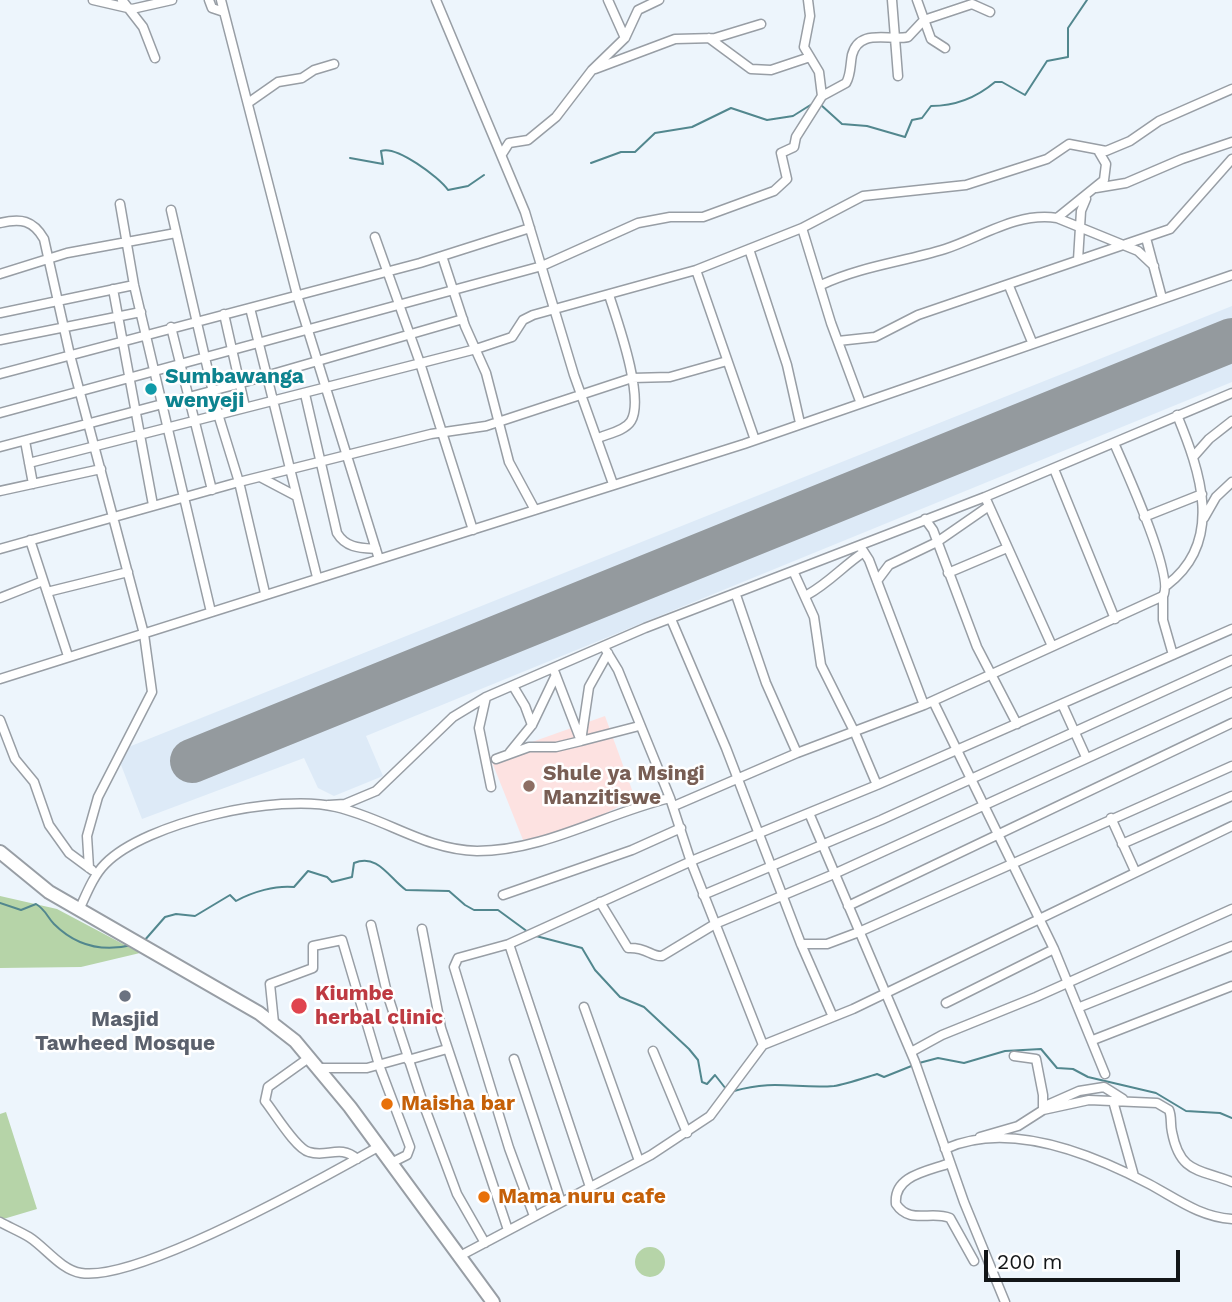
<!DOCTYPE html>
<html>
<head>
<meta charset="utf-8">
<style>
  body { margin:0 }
  #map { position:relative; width:1232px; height:1302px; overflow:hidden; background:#edf5fc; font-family:"Work Sans",sans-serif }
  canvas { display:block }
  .scale { position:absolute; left:984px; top:1250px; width:196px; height:32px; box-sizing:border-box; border:4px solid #131618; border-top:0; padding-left:9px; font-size:21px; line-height:24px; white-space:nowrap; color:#131618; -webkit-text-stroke:5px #fff; paint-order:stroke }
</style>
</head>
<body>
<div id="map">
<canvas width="1232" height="1302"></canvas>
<div class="scale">200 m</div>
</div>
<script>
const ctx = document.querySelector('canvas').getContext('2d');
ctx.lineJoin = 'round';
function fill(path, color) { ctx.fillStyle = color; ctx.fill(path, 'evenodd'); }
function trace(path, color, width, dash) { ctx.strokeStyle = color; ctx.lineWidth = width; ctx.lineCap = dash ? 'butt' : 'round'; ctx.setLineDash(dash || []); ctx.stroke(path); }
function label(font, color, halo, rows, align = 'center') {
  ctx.font = font + ' "Work Sans",sans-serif'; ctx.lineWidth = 5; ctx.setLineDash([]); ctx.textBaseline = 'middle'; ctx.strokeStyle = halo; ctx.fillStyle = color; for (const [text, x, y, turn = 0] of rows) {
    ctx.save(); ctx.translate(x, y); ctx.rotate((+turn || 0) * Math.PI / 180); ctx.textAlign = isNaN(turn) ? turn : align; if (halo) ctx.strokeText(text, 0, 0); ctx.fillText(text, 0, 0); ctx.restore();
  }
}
const built = new Path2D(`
  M 1232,306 L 1232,382 L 366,736 L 383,776 L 334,796 L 318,788 L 304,758 L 142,819 L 116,752 Z`);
const education = new Path2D(`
  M 605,716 L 635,798 L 580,827 L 523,840 L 490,757 Z`);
const green = new Path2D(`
  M 0,896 L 57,909 L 140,953 L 81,967 L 0,968 Z
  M 6,1112 L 37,1209 L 0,1220 L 0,1114 Z
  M635 1262a15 15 0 1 1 30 0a15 15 0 1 1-30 0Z`);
const stream = new Path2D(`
  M 821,105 L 842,124 L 867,126 L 905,137 L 912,120 L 922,118 L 931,106 C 956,106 976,98 995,82 L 1002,82 L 1025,95 L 1047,61 L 1068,57 L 1068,28 L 1087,0
  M 350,158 L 383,164 L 381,151 C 396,145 439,177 448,190 L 468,186 L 484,175
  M 591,163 L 621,152 L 635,152 L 655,133 L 692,127 L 731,108 L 767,120 L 793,116 L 812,104
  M 0,903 L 21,910 L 36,904 C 46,910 47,917 54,924 C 76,946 103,952 132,945
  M 536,936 L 582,948 L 595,970 L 620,997 L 644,1007 L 689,1049 L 698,1060 L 702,1082 L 707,1084 L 715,1075 L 726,1089
  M 144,941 L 165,917 L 176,914 L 195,916 L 230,895 L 236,901 C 252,892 276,885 294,887 L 308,871 L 327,877 L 332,882 L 352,877 L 354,863 C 378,853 389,878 406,890 L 449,891 L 465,905 L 474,910 L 498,910 L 528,932
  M 919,1063 L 938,1058 L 964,1063 L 1005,1051 L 1041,1049 L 1057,1068 L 1073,1069 L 1088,1077 L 1156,1093 L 1186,1111 L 1220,1113 L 1232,1118
  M 734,1091 C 774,1079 797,1089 834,1086 C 843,1085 867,1077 877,1074 L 884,1077 L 914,1065`);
const runway = new Path2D(`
  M 192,761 L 1232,340`);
const minor = new Path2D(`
  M 93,0 L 132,9 L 172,0
  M 122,0 L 143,27 L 155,58
  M 209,0 L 212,8 L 224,12
  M 221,0 L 297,295 L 379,559
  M 436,0 L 525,212 L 574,375 L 613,484
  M 608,0 L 625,38
  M 808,0 L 810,16 L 804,47 L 819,72 L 822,96
  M 892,0 L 898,76
  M 917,0 L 931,39 L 945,48
  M 709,38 L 751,69 L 771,70 L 810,57
  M 595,69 L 675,39 L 715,38 L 761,24
  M 248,103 L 278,82 L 302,78 L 314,70 L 334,64
  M 502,154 L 509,143 L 528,140 L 556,117 L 592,70 L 625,38 L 638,10 L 659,0
  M 1096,188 L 1126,183 L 1182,159 L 1232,142
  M 120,204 L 134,285 L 211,612
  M 1057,218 L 1104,180 L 1106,164 L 1099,152
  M 0,223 C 21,218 33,220 44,239 L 70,355 L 144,634 L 152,692 L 98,797 L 87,836 L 89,868
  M 802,228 L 831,323 L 860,401
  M 375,237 L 420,363 L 473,530
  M 1146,238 L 1162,298
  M 749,249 L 787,365 L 800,423
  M 442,256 L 465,326 L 486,373 L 509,462 L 535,510
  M 1078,260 L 1081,211 L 1086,199
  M 696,270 L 755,440
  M 0,274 L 67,253 L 176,233
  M 821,285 C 862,266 903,262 945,249 C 982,237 1016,212 1057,218 L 1138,251 L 1154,266
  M 1009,286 L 1032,342
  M 113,289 L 153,505
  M 250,308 L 317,577
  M 0,313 L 134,285
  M 224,314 L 245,407
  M 171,327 L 212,490
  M 0,340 L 141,312
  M 838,341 L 875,337 L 918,315 L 1170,229 L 1232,159
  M 0,374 L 420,263 L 530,228
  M 305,394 L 337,533 C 346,548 360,548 376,549
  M 0,413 L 542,266 L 638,223 L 670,217 L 703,217 L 774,191 L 787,179 L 781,153 L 794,147 L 796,137 L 822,96 L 846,83 C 851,75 850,65 852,55 C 859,28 888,41 908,37 L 924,20 L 972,4 L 990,12
  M 598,438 C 607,434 625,431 631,421 C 645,398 617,320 609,295
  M 25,441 L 33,484
  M 0,447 L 238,384 L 463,319
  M 1194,456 L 1209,439 L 1232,421
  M 29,463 L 476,349 L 512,337 L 523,320 L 533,315 L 696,270 L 802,228 L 863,196 L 966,185 L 1047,159 L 1069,144 L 1106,151 L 1130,141 L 1159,121 L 1232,89
  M 1054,469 L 1115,619
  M 260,477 L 296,496
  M 0,491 L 101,469
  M 985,497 L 1052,646
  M 1144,517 L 1202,494
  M 1204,518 L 1216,497 L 1232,482
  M 925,519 L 933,530 L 977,647 L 1017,724
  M 30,540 L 68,656
  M 860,546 L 869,560 L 924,705
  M 0,549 L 239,482 L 218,414 L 171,210
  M 794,573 L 814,617 L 821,665 L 855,733 L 877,785
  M 948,573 L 1007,548
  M 877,581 L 889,565 L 937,542 L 989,506
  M 1167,585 C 1225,541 1200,471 1177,415
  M 47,592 L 128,572
  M 265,593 L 239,482 L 431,434 L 486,426 L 632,378 L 670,377 L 727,361
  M 736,595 L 766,683 L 797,753
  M 807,595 C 829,583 843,566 864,552
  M 1163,596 L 1163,620 L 1173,655
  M 0,598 L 43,581
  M 671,619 L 726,748 L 801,944 L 833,1017
  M 553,668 L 581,741 L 639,726
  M 0,679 L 744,444 L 1232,275
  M 513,686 L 525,706 L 532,725
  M 486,697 L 479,728 L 491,787
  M 933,701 L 1054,949 L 1105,1074
  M 1062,704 L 1086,757
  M 0,720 L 15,759 L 34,782 L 49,825 L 69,853 L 92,870
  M 510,752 L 532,725 L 555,677
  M 496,759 L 529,747 L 556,747 L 581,741 L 589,687 L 608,653
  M 329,805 L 345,804 L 376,791 L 453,717 L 486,697 L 645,628 L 985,497 L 1232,393
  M 674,806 L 797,753 L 924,705 L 1163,596 C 1175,578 1125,468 1114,443
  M 809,813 L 915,1062 L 964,1202 L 1005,1302
  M 1111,818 L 1135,871
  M 1122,844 L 1232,796
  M 503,895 L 632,850 L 681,828
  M 703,895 L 881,820 L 1232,660
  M 600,902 L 628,948 C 647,947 651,957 662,956 L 715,924 L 834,874 L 1232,692
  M 848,906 L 1232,723
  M 79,910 C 86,895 93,876 105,864 C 146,822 279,793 336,807 C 385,818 425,850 477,851 C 545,851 606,813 670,798
  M 371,925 L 387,993 L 423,1103 L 457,1194 L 485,1243
  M 422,929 L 441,1028 L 508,1230
  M 509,944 L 458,958 L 454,967 L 509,1148 L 534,1216
  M 801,944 L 827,944 L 859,932 L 1232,766
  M 946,1003 L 1054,949
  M 584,1007 L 639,1161
  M 1080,1007 L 1232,946
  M 274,1023 L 270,984 L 313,968 L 313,946 L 342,940 L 379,1065 L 410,1147 L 407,1155 L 391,1163
  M 1093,1040 L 1232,986
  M 763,1045 L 853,1009 L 1232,826
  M 653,1051 L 687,1133
  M 911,1052 L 942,1035 L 1036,997 L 1232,909
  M 1014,1056 L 1036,1059 L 1043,1095 L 1043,1110
  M 310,1057 L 268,1087 L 265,1101 C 274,1112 296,1149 309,1152 C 327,1158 340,1144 357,1159
  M 514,1059 L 561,1202
  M 408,1060 L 447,1049
  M 319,1068 L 367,1068 L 407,1057
  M 1113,1101 L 1134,1176
  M 1045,1106 L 1079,1091 L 1104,1087 L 1123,1099
  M 980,1137 L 1018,1126 L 1043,1110 L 1089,1100 L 1157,1103 L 1169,1110 C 1172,1117 1170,1124 1172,1132 C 1180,1174 1200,1169 1232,1182
  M 945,1149 C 1008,1120 1092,1154 1149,1184 C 1177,1199 1200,1217 1232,1219
  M 950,1163 C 929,1171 893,1175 896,1204 C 910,1225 931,1210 950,1218 L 974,1261
  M 590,1187 L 509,944 L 696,859 L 877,785 L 1232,629
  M 0,1222 C 9,1227 19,1231 29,1237 C 45,1247 61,1270 81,1273 C 138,1282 323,1178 378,1147
  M 458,1257 L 651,1155 L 710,1116 L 763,1045 L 691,862 L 670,798 L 618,670 L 604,647`);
const highway = new Path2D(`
  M 0,852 L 49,892 L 259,1013 L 295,1041 L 350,1107 L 493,1302`);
const markers = [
  [151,389,7,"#0f9aa8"],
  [529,786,7,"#8d6e63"],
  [125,996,7,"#6b7280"],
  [299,1006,9,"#e0444e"],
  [387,1104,7,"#e8710a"],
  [484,1197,7,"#e8710a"]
];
const cultureNames = [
  ["Sumbawanga",165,377],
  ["wenyeji",165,401]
];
const educationNames = [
  ["Shule ya Msingi",543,774],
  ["Manzitiswe",543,798]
];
const healthNames = [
  ["Kiumbe",315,994],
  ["herbal clinic",315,1018]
];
const worshipNames = [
  ["Masjid",125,1020],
  ["Tawheed Mosque",125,1044]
];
const foodNames = [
  ["Maisha bar",401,1104],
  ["Mama nuru cafe",498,1197]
];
fill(built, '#ddeaf7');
fill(education, '#fde2e1');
fill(green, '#b6d4a8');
trace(stream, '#52878e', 2);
trace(runway, '#949a9e', 44);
trace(minor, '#989ea5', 11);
trace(highway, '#989ea5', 16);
trace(minor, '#fff', 8);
trace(highway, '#fff', 12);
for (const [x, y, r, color] of markers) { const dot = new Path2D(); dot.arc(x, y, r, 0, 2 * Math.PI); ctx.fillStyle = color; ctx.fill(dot); trace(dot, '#fff', 2.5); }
label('bold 21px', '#0d838f', '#fff', cultureNames, 'left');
label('bold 21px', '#785e54', '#fff', educationNames, 'left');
label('bold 21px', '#be3a42', '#fff', healthNames, 'left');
label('bold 21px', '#5b616d', '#fff', worshipNames);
label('bold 21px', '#c56008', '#fff', foodNames, 'left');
</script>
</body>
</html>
